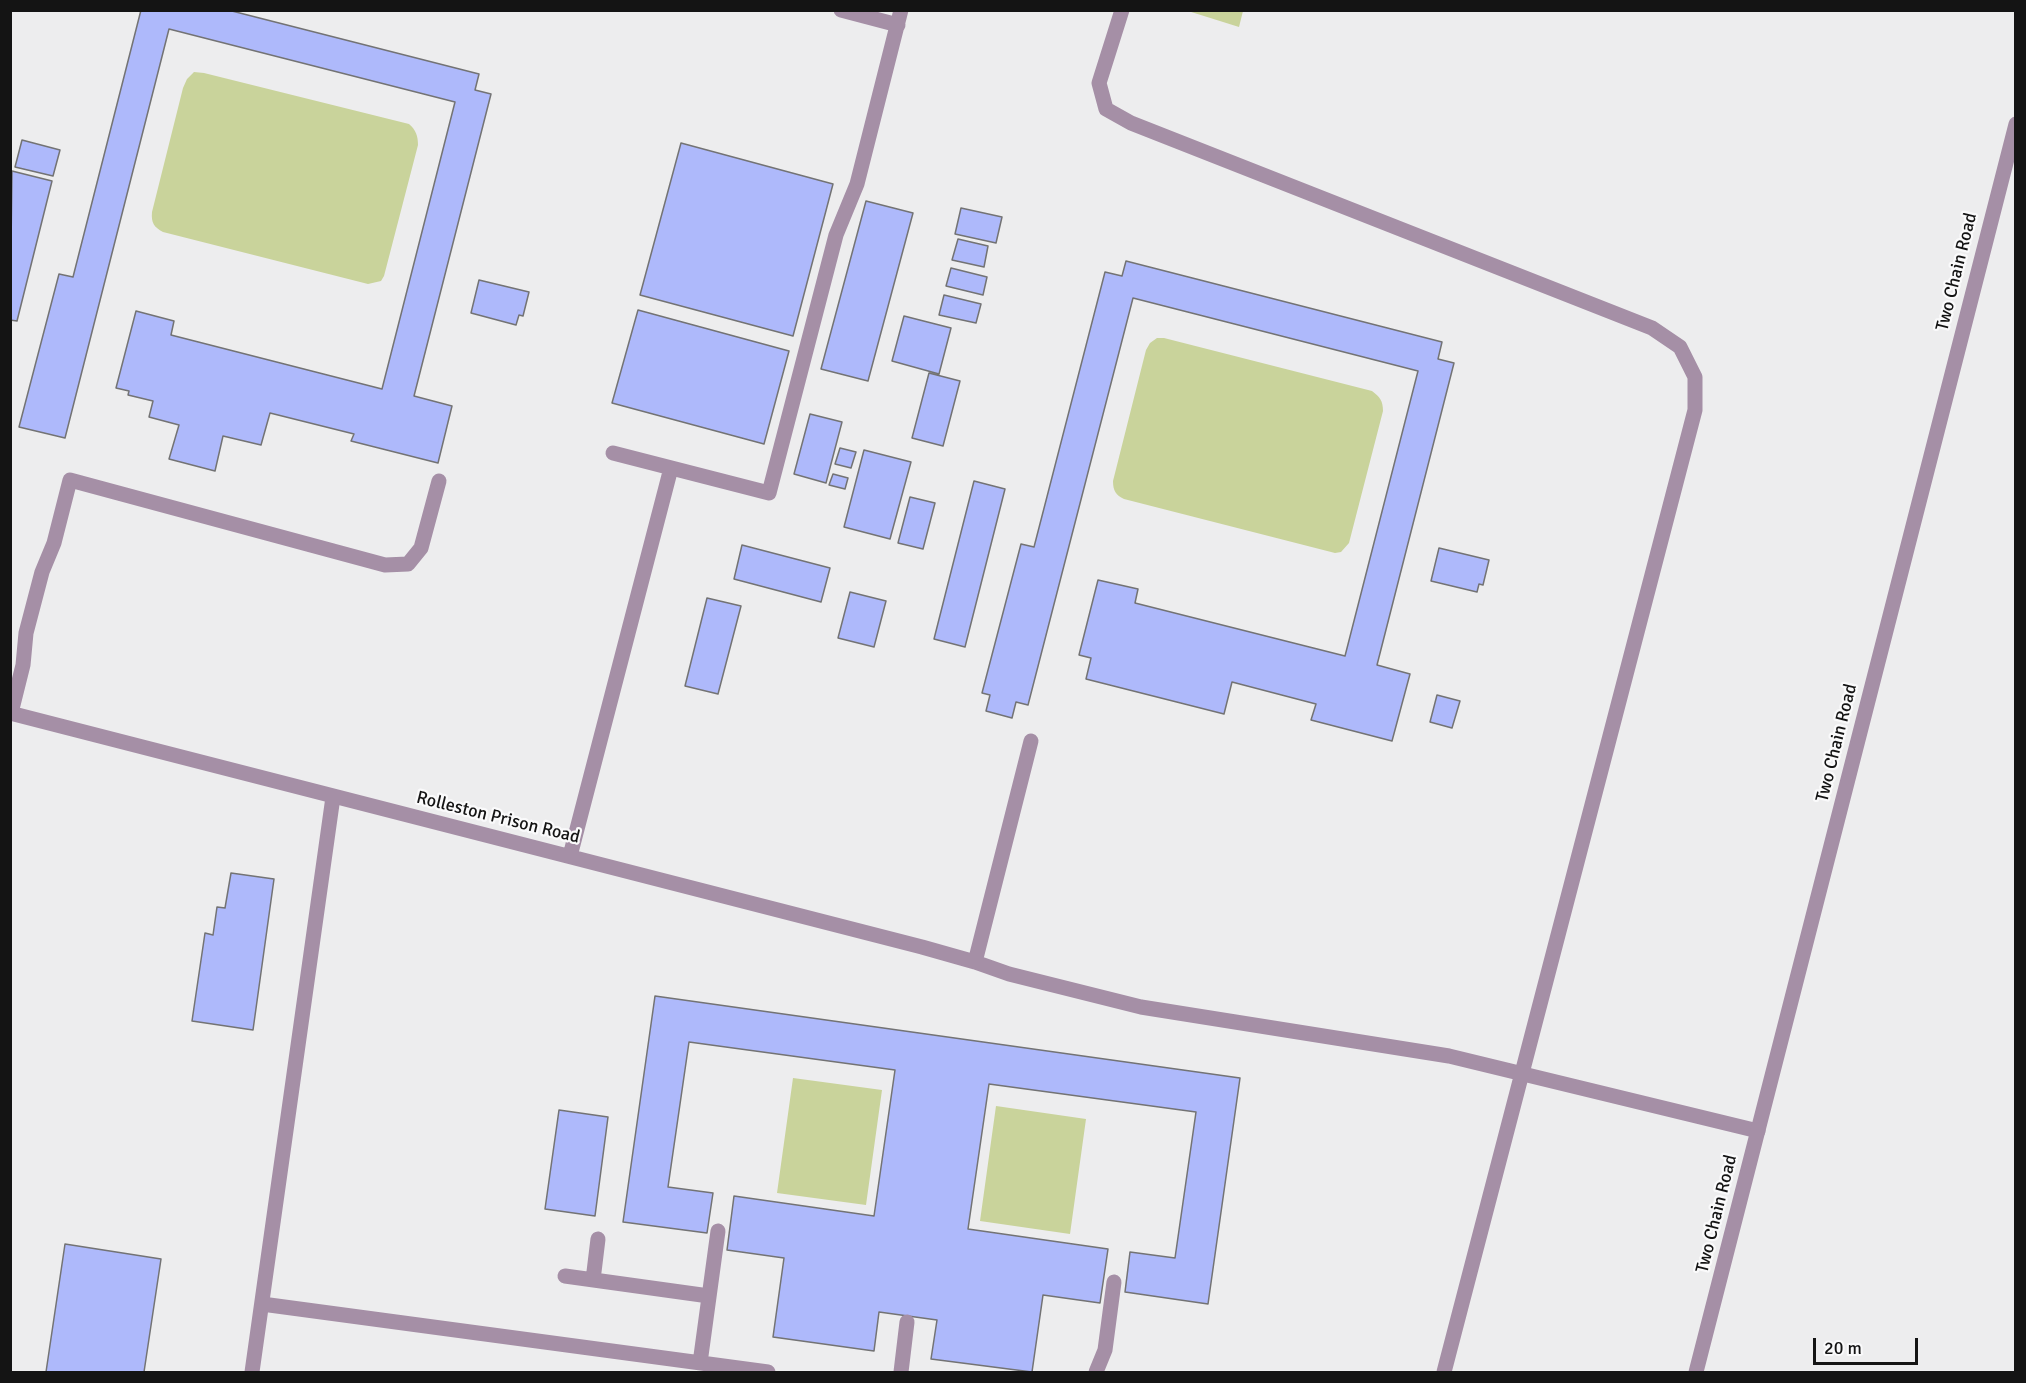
<!DOCTYPE html>
<html>
<head>
<meta charset="utf-8">
<style>
  body { margin:0 }
  #map { position:relative; width:2026px; height:1383px; overflow:hidden; background:#ededee; font-family:Signika,sans-serif }
  canvas { display:block }
  .frame { position:absolute; inset:0; border:12px solid #141414; pointer-events:none }
  .scale { position:absolute; left:1813px; top:1338px; width:105px; height:27px; box-sizing:border-box; border:3px solid #141414; border-top:0; padding-left:8px; font-size:18px; line-height:21px; white-space:nowrap; color:#141414; -webkit-text-stroke:4px #fafafb; paint-order:stroke }
</style>
</head>
<body>
<div id="map">
<canvas width="2026" height="1383"></canvas>
<div class="frame"></div>
<div class="scale">20 m</div>
</div>
<script>
const ctx = document.querySelector('canvas').getContext('2d');
ctx.lineJoin = 'round';
function fill(path, color) { ctx.fillStyle = color; ctx.fill(path, 'evenodd'); }
function trace(path, color, width, dash) { ctx.strokeStyle = color; ctx.lineWidth = width; ctx.lineCap = dash ? 'butt' : 'round'; ctx.setLineDash(dash || []); ctx.stroke(path); }
function label(font, color, halo, rows, align = 'center') {
  ctx.font = font + ' Signika,sans-serif'; ctx.lineWidth = 4.5; ctx.setLineDash([]); ctx.textBaseline = 'middle'; ctx.strokeStyle = halo; ctx.fillStyle = color; for (const [text, x, y, turn = 0] of rows) {
    ctx.save(); ctx.translate(x, y); ctx.rotate((+turn || 0) * Math.PI / 180); ctx.textAlign = isNaN(turn) ? turn : align; if (halo) ctx.strokeText(text, 0, 0); ctx.fillText(text, 0, 0); ctx.restore();
  }
}
const green = new Path2D(`
  M 1188,11 L 1243,10 L 1243,11 L 1239,27 Z
  M 194,72 L 204,73 L 409,124 C 416,130 418,136 418,145 L 384,276 L 381,281 L 368,284 L 163,232 C 154,227 151,223 152,212 L 183,88 L 187,79 Z
  M 1157,338 L 1164,338 L 1372,391 C 1380,397 1383,401 1383,411 L 1349,543 L 1341,552 L 1335,553 L 1124,499 C 1116,495 1113,491 1113,481 L 1146,350 L 1150,343 Z
  M 793,1078 L 882,1090 L 866,1205 L 777,1193 Z
  M 996,1106 L 1086,1119 L 1070,1234 L 980,1221 Z`);
const building = new Path2D(`
  M 141,10 L 228,10 L 479,74 L 475,90 L 491,94 L 414,396 L 452,406 L 438,463 L 351,441 L 354,434 L 270,413 L 261,445 L 223,436 L 215,471 L 169,459 L 179,425 L 149,417 L 153,401 L 128,395 L 129,391 L 116,388 L 136,311 L 174,321 L 171,335 L 382,389 L 455,102 L 169,29 L 65,438 L 19,427 L 59,274 L 73,277 Z
  M 22,140 L 60,150 L 53,176 L 15,167 Z
  M 681,143 L 833,184 L 793,336 L 640,295 Z
  M 12,171 L 52,181 L 17,321 L 10,320 Z
  M 866,201 L 913,213 L 868,381 L 821,369 Z
  M 961,208 L 1002,217 L 996,243 L 955,234 Z
  M 958,239 L 988,246 L 984,267 L 952,260 Z
  M 1126,261 L 1442,342 L 1438,359 L 1454,363 L 1377,665 L 1410,674 L 1392,741 L 1311,720 L 1316,704 L 1232,682 L 1224,714 L 1086,679 L 1091,658 L 1079,655 L 1098,580 L 1138,589 L 1135,603 L 1345,656 L 1418,371 L 1133,298 L 1028,705 L 1016,702 L 1012,718 L 986,711 L 990,695 L 982,693 L 1021,544 L 1034,547 L 1105,272 L 1122,276 Z
  M 951,268 L 987,277 L 983,295 L 946,286 Z
  M 479,280 L 529,292 L 523,316 L 519,315 L 516,325 L 471,313 Z
  M 944,295 L 981,304 L 976,323 L 939,315 Z
  M 638,310 L 789,351 L 764,444 L 612,403 Z
  M 904,316 L 951,328 L 939,374 L 892,361 Z
  M 929,373 L 960,381 L 943,446 L 912,438 Z
  M 810,414 L 842,422 L 826,483 L 794,474 Z
  M 840,448 L 856,452 L 851,468 L 835,464 Z
  M 864,450 L 911,462 L 890,539 L 844,527 Z
  M 833,474 L 848,478 L 845,489 L 829,485 Z
  M 974,481 L 1005,489 L 965,647 L 934,639 Z
  M 910,497 L 935,503 L 923,549 L 898,543 Z
  M 742,545 L 830,568 L 821,602 L 734,579 Z
  M 1439,548 L 1489,560 L 1483,585 L 1479,584 L 1477,592 L 1431,581 Z
  M 850,592 L 886,601 L 874,647 L 838,638 Z
  M 707,598 L 741,606 L 718,694 L 685,686 Z
  M 1437,695 L 1460,701 L 1452,728 L 1430,722 Z
  M 231,873 L 274,879 L 253,1030 L 192,1021 L 205,933 L 213,935 L 217,907 L 225,908 Z
  M 655,996 L 1240,1078 L 1208,1304 L 1125,1292 L 1130,1252 L 1175,1258 L 1196,1112 L 989,1084 L 968,1229 L 1108,1249 L 1100,1303 L 1043,1295 L 1032,1372 L 931,1359 L 937,1320 L 879,1312 L 874,1351 L 773,1337 L 784,1258 L 727,1250 L 734,1196 L 874,1216 L 895,1070 L 689,1042 L 668,1187 L 713,1193 L 707,1233 L 623,1222 Z
  M 559,1110 L 608,1117 L 595,1216 L 545,1209 Z
  M 65,1244 L 161,1259 L 144,1372 L 46,1372 Z`);
const lane = new Path2D(`
  M 841,10 L 898,25
  M 1122,10 L 1099,83 L 1106,109 L 1131,123 L 1652,328 L 1680,347 L 1695,377 L 1695,410 L 1444,1372
  M 613,453 L 769,493 L 836,235 L 857,184 L 901,10
  M 10,713 L 922,947 L 975,962 L 1009,974 L 1141,1007 L 1449,1056 L 1758,1131
  M 11,713 L 23,665 L 26,633 L 42,572 L 54,543 L 70,480 L 385,565 L 408,564 L 421,548 L 439,481
  M 570,856 L 671,468
  M 975,962 L 1031,741
  M 565,1276 L 709,1296
  M 593,1280 L 598,1239
  M 262,1304 L 768,1372
  M 700,1363 L 718,1231
  M 252,1372 L 333,797
  M 901,1372 L 907,1322
  M 1096,1372 L 1105,1350 L 1114,1282`);
const street = new Path2D(`
  M 1696,1372 L 2016,124`);
const streetNames = [
  ["Two Chain Road",1957,272,-76],
  ["Two Chain Road",1837,743,-76],
  ["Rolleston Prison Road",498,818,14],
  ["Two Chain Road",1717,1214,-76]
];
fill(green, '#c9d39b');
fill(building, '#aeb9fb');
trace(building, '#737374', 1.5);
trace(lane, '#a58fa6', 15);
trace(street, '#a58fa6', 15);
label('18px', '#141414', '#fafafb', streetNames);
</script>
</body>
</html>
